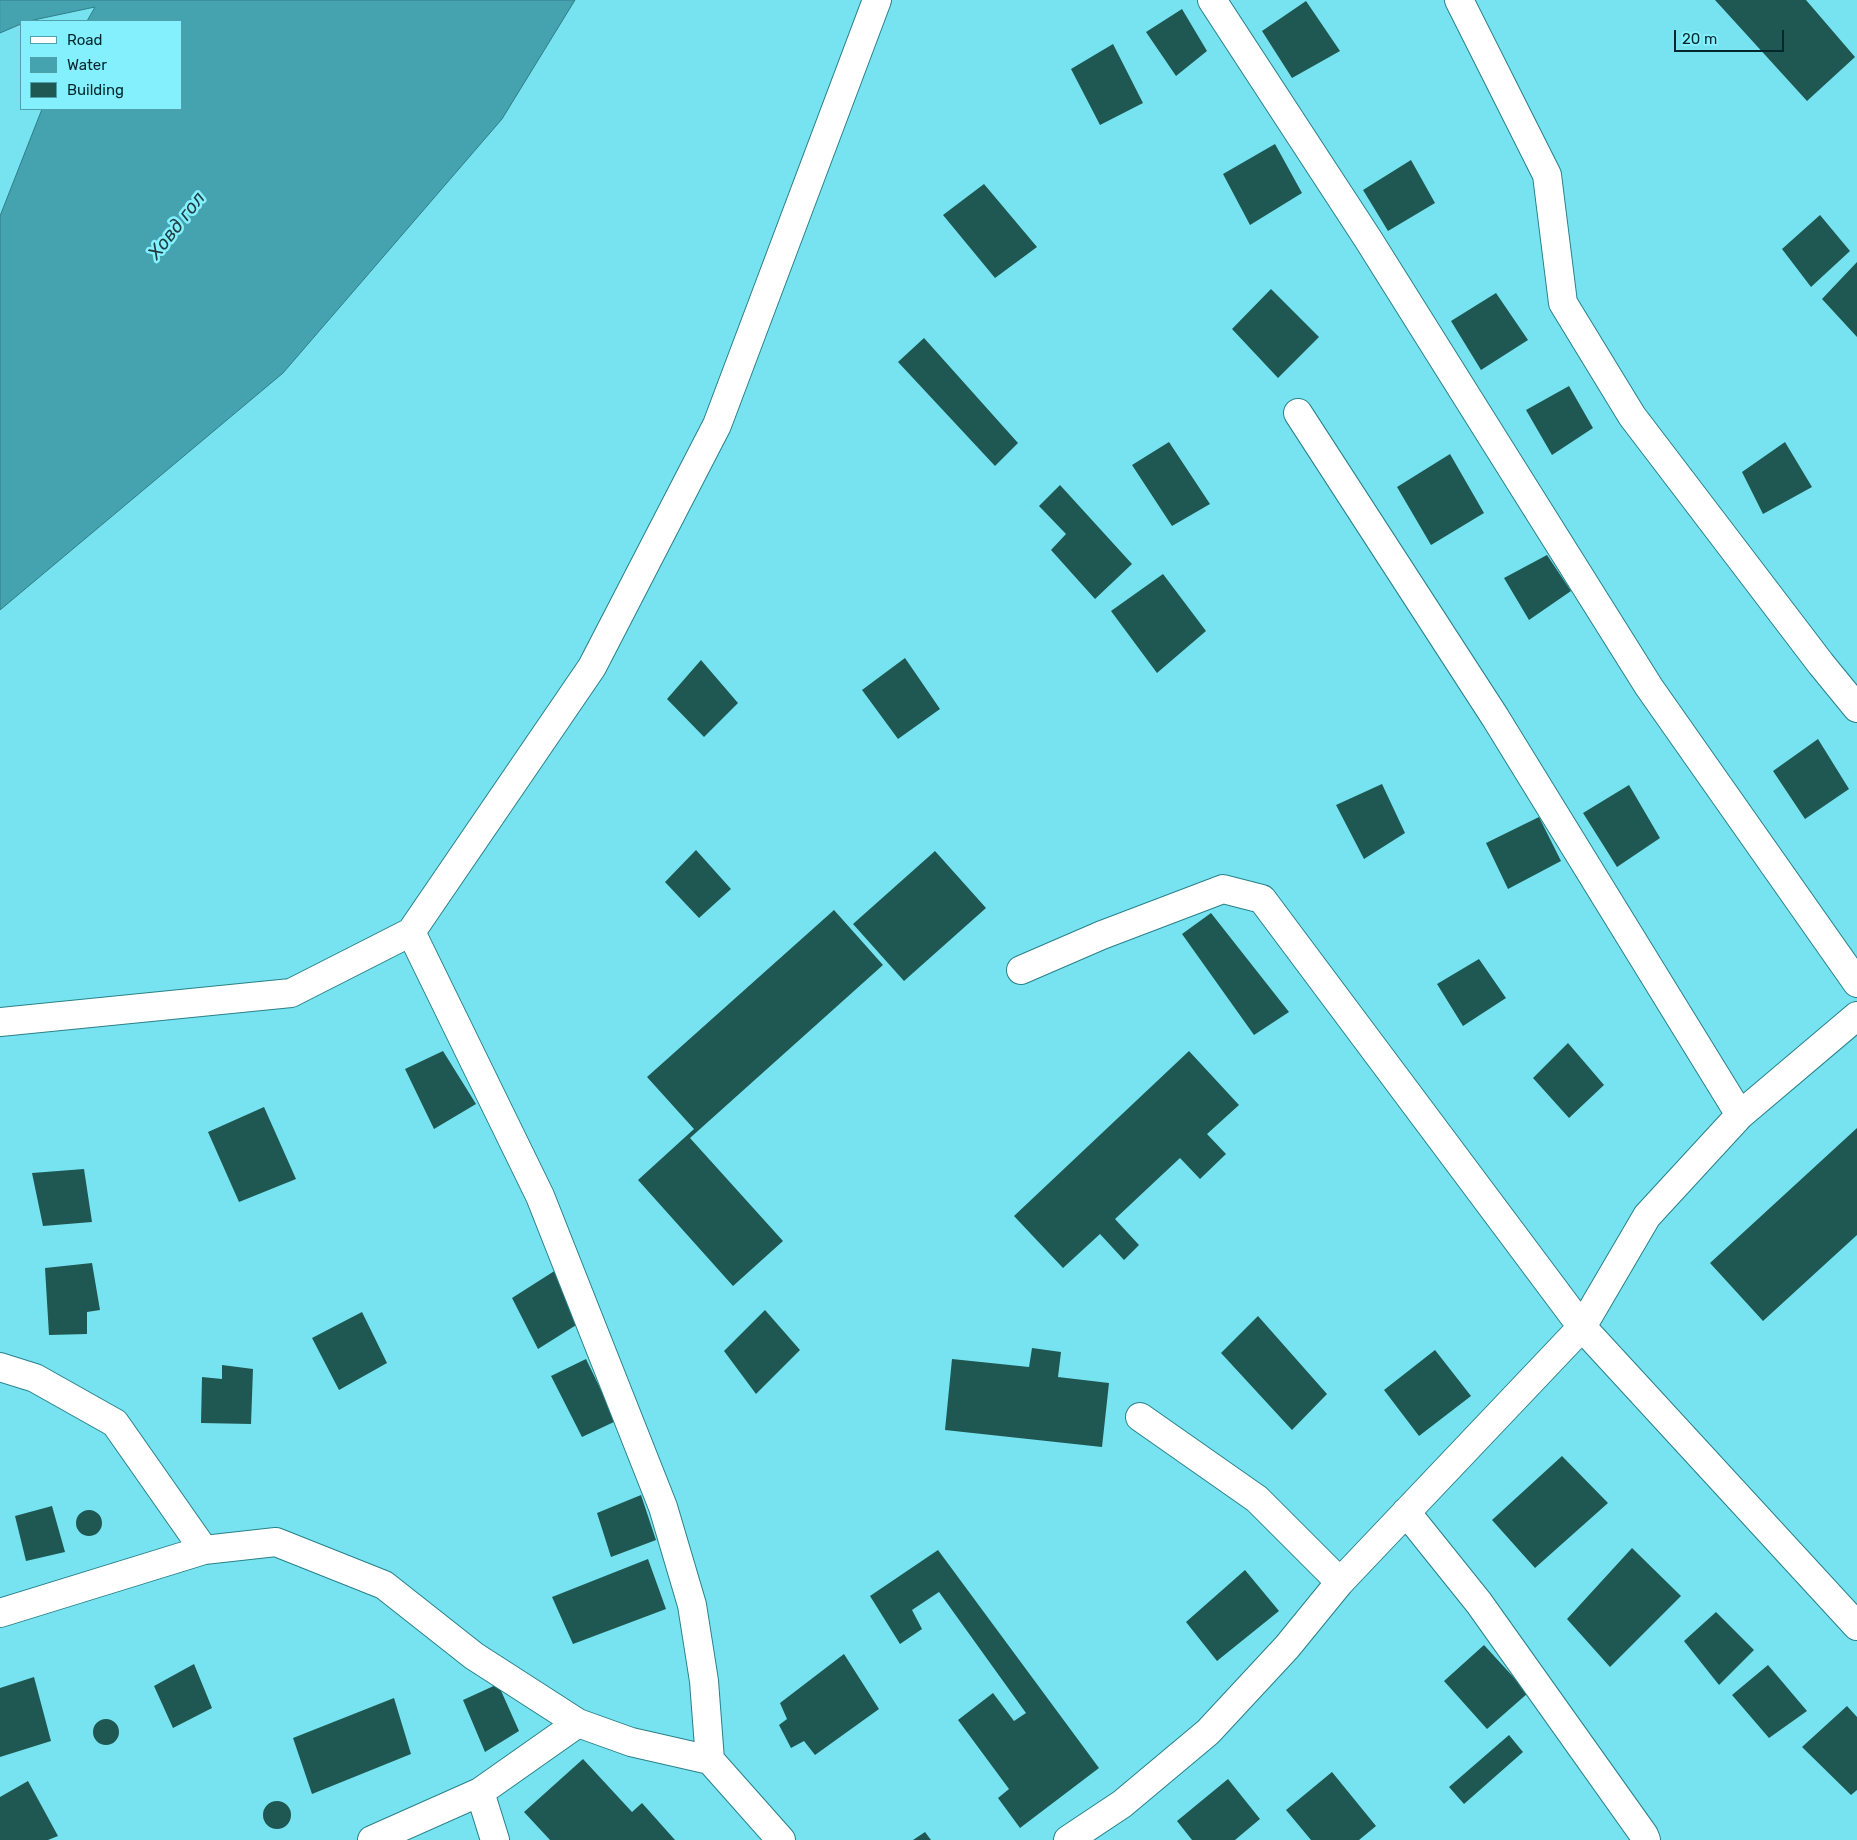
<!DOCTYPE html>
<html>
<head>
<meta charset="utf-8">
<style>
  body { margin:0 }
  #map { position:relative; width:1857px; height:1840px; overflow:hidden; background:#77e3f0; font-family:Rubik,sans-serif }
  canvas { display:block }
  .legend { position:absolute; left:20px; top:20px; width:162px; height:90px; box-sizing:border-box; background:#84f0fd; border:1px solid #50a0a9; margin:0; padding:6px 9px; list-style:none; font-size:15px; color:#03282c }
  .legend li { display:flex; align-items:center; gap:10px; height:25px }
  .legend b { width:25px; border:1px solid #50a0a9 }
  .scale { position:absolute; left:1674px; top:30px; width:110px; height:22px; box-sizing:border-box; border:2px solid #03282c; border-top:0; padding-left:6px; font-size:15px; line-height:18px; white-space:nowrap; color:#03282c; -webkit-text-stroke:4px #84f0fd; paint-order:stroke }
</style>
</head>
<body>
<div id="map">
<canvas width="1857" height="1840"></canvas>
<ul class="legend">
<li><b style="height:6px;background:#fff"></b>Road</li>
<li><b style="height:14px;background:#44a3ae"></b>Water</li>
<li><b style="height:14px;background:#1f5852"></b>Building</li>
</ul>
<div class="scale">20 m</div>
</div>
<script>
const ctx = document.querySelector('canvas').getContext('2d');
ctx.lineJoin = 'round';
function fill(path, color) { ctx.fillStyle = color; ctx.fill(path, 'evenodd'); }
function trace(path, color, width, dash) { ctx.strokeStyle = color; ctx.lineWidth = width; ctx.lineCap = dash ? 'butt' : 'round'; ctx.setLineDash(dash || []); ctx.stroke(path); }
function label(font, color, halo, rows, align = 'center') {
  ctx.font = font + ' Rubik,sans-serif'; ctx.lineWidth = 5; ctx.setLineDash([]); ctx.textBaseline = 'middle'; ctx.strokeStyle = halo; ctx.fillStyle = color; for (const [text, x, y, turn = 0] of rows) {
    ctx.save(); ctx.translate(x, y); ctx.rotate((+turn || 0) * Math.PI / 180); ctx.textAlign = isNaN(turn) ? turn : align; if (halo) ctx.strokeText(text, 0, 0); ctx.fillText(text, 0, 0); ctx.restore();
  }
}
const water = new Path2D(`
  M 0,0 L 575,0 L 502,119 L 283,373 L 0,610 L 0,216 L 42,109 L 181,109 L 181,21 L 87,21 L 95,7 L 29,21 L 21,21 L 21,24 L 0,33 Z`);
const building = new Path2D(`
  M 1715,0 L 1806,0 L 1855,57 L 1807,101 Z
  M 1306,1 L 1340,51 L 1292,78 L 1262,31 Z
  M 1182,9 L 1207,51 L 1176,76 L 1146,32 Z
  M 1113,44 L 1143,103 L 1100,125 L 1071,69 Z
  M 1275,144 L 1302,193 L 1250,225 L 1223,174 Z
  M 1411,160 L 1435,203 L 1388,231 L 1363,190 Z
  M 984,184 L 1037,247 L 995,278 L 943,215 Z
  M 1820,215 L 1850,251 L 1811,287 L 1782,249 Z
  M 1857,262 L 1857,337 L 1822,299 Z
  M 1271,289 L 1319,337 L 1278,378 L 1232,329 Z
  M 1496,293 L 1528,340 L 1481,370 L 1451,321 Z
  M 924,338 L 1018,443 L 995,466 L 898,362 Z
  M 1569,386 L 1593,428 L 1552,455 L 1526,410 Z
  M 1169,442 L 1210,504 L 1172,526 L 1132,465 Z
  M 1785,442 L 1812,487 L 1763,514 L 1742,472 Z
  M 1450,454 L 1484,513 L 1431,545 L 1397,487 Z
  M 1060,485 L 1132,564 L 1095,599 L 1051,550 L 1066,534 L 1039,506 Z
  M 1547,555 L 1571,591 L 1529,620 L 1504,578 Z
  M 1163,574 L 1206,631 L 1157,673 L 1111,611 Z
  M 905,658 L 940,709 L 898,739 L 862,690 Z
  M 701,660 L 738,703 L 704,737 L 667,699 Z
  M 1818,739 L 1849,789 L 1805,819 L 1773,771 Z
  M 1382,784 L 1405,833 L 1364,859 L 1336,805 Z
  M 1629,785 L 1660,838 L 1617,867 L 1583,813 Z
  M 1539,817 L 1561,861 L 1508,889 L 1486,843 Z
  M 696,850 L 731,889 L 699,918 L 665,882 Z
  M 935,851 L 986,908 L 904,981 L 853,924 Z
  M 834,910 L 883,965 L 690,1138 L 783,1241 L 733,1286 L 638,1180 L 694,1129 L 647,1077 Z
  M 1211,913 L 1289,1012 L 1254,1035 L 1182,934 Z
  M 1479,959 L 1506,998 L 1463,1026 L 1437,984 Z
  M 1568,1043 L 1604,1085 L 1569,1118 L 1533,1078 Z
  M 443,1051 L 476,1104 L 434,1129 L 405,1069 Z
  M 1189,1051 L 1239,1105 L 1207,1134 L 1226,1154 L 1200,1179 L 1180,1158 L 1115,1219 L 1139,1245 L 1124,1260 L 1100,1234 L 1063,1268 L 1014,1216 Z
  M 264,1107 L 296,1179 L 239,1202 L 208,1132 Z
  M 1857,1128 L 1857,1235 L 1763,1321 L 1710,1263 Z
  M 84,1169 L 92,1222 L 43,1226 L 32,1173 Z
  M 92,1263 L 100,1310 L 87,1312 L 87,1334 L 49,1335 L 45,1268 Z
  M 556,1270 L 581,1322 L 538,1349 L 512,1298 Z
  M 765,1310 L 800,1350 L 756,1394 L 724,1351 Z
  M 362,1312 L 387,1363 L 339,1390 L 312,1338 Z
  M 1258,1316 L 1327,1394 L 1292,1430 L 1221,1353 Z
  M 1032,1348 L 1061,1352 L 1058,1377 L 1109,1383 L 1102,1447 L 945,1430 L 952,1359 L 1029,1367 Z
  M 1435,1350 L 1471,1396 L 1419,1436 L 1384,1390 Z
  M 586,1359 L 616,1421 L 582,1437 L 551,1376 Z
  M 222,1365 L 253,1369 L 251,1424 L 201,1423 L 202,1377 L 222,1379 Z
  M 1562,1456 L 1608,1503 L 1535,1568 L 1492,1520 Z
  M 641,1495 L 656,1540 L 611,1557 L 597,1513 Z
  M 52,1506 L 65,1552 L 26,1561 L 15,1516 Z
  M76 1523a13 13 0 1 1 26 0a13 13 0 1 1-26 0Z
  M 1632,1548 L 1681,1596 L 1610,1667 L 1567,1619 Z
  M 938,1550 L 1099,1768 L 1020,1828 L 998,1798 L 1009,1789 L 958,1720 L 993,1693 L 1014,1721 L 1026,1713 L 939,1592 L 912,1610 L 922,1629 L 900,1644 L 870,1596 Z
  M 648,1559 L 666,1609 L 573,1644 L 552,1597 Z
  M 1245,1570 L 1279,1611 L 1217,1661 L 1186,1622 Z
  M 1716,1612 L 1754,1650 L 1719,1685 L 1684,1641 Z
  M 1484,1645 L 1528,1693 L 1487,1729 L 1444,1681 Z
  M 844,1654 L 879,1709 L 815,1755 L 804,1741 L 791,1748 L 779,1725 L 787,1719 L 780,1703 Z
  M 194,1664 L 212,1708 L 173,1728 L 154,1686 Z
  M 1768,1665 L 1807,1711 L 1769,1738 L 1732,1695 Z
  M 34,1677 L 51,1741 L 0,1757 L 0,1688 Z
  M 498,1684 L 519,1731 L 485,1752 L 463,1700 Z
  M 394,1698 L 411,1754 L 312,1794 L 293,1738 Z
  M 1847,1706 L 1857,1717 L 1857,1790 L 1851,1795 L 1802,1747 Z
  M93 1732a13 13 0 1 1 26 0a13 13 0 1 1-26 0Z
  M 1509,1735 L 1523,1752 L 1464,1804 L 1449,1787 Z
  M 583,1759 L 632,1812 L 642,1803 L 675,1840 L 550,1840 L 524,1812 Z
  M 1332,1772 L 1376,1826 L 1359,1840 L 1311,1840 L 1286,1810 Z
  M 1228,1779 L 1260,1819 L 1235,1840 L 1192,1840 L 1177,1821 Z
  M 28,1781 L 58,1836 L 48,1840 L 0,1840 L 0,1797 Z
  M263 1815a14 14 0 1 1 28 0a14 14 0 1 1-28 0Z
  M 925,1832 L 931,1840 L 913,1840 Z`);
const minor = new Path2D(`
  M 1212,0 L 1368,239 L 1649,687 L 1857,983
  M 1459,0 L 1547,175 L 1563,303 L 1632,416 L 1821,664 L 1857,708
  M 1298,413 L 1495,717 L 1740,1115
  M 1021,970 L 1102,935 L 1223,889 L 1262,899 L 1582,1327 L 1857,1626
  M 0,1022 L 291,993 L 411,932
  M 0,1367 L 35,1378 L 115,1423 L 204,1550
  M 1140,1417 L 1257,1499 L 1340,1582
  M 1406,1512 L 1479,1603 L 1644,1835 L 1646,1840
  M 0,1613 L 204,1550 L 276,1542 L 384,1585 L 474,1656 L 578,1723 L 631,1742 L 710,1760 L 781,1840
  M 710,1760 L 704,1681 L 692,1605 L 663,1507 L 540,1196 L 411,932 L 592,667 L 717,425 L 877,0
  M 480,1792 L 495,1840
  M 372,1840 L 480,1792 L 578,1723
  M 1068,1840 L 1122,1804 L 1208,1732 L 1287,1647 L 1340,1582 L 1582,1327 L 1647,1216 L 1740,1115 L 1857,1016`);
const waterNames = [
  ["Ховд гол",177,226,-52]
];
fill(water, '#44a3ae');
trace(water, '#307e87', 1);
fill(building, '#1f5852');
trace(minor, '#298089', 30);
trace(minor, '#fff', 28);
label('italic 19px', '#203e41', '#84f0fd', waterNames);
</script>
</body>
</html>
